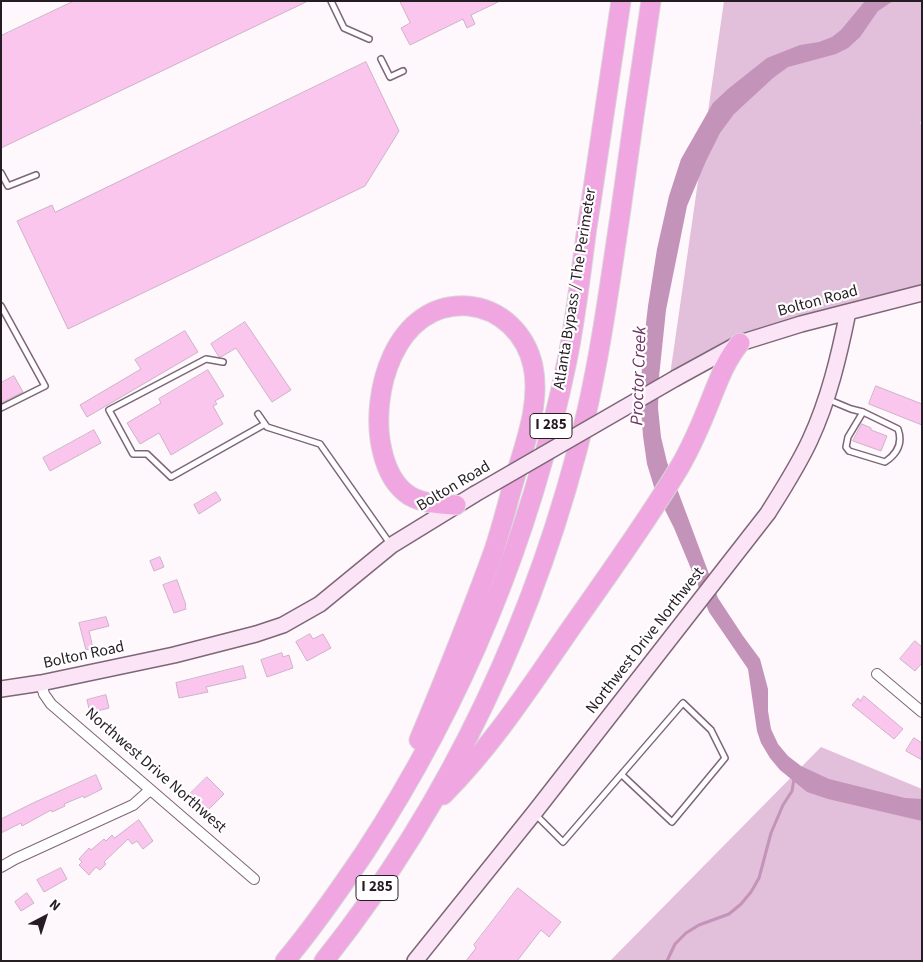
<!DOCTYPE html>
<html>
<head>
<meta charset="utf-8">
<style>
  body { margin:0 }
  #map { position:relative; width:923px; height:962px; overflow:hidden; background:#fef8fc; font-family:"Source Sans 3",sans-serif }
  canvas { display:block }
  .frame { position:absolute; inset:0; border:2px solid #261c24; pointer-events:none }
  .north { position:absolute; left:20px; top:892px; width:50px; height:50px; -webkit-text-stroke:4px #fff; paint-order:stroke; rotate:40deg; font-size:14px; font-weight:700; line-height:20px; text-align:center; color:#261c24 }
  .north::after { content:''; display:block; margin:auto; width:18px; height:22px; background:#261c24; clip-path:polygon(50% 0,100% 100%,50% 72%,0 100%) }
</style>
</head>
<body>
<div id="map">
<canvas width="923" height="962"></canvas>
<div class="frame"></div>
<div class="north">N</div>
</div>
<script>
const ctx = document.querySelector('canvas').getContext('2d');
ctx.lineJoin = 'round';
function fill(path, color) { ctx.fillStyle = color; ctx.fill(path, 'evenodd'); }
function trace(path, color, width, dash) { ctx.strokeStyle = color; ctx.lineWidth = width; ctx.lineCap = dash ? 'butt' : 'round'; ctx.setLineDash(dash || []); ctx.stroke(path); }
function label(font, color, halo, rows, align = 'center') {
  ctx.font = font + ' "Source Sans 3",sans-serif'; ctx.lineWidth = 4.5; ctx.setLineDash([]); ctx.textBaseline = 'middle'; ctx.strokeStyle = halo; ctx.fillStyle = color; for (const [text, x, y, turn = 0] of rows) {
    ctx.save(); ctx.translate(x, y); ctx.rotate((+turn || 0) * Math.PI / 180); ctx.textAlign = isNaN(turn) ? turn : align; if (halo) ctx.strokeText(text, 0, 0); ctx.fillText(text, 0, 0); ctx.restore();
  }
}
const green = new Path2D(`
  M 724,1 L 922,1 L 922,120 L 920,123 L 922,125 L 922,298 L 865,307 L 755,331 L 668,389 Z
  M 821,747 L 922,789 L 922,961 L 610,961 Z`);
const water = new Path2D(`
  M 865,1 L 893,1 L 878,11 L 860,37 L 848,48 L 836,54 L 788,67 L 773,78 L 734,114 L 720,133 L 706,161 L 687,206 L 666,310 L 659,377 L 658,408 L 661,437 L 667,462 L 718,598 L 743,636 L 760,659 L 768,689 L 768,711 L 771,729 L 778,744 L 788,756 L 801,766 L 829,779 L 905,798 L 922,799 L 922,821 L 828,799 L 807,792 L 780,770 L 770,758 L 761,743 L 757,731 L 748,669 L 709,612 L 674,528 L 655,490 L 647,464 L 643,436 L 641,410 L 642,357 L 648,306 L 657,249 L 669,196 L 681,159 L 713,103 L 728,89 L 767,58 L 800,45 L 819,42 L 832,37 L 841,30 Z`);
const stream = new Path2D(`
  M 667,961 L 675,944 L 686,933 L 699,925 L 729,914 L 741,904 L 751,892 L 759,878 L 771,833 L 783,805 L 792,791 L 794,779`);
const building = new Path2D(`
  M 74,1 L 308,1 L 1,148 L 1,36 Z
  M 400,1 L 500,1 L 471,15 L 475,24 L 467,28 L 463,19 L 410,45 L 401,28 L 410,23 Z
  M 366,62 L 399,131 L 365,186 L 68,329 L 17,221 L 52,205 L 55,212 Z
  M 245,322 L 291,390 L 272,402 L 236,348 L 221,357 L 219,357 L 211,344 Z
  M 185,331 L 198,352 L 87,417 L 80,405 L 141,369 L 135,360 Z
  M 208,370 L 224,396 L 215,401 L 217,404 L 213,406 L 223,424 L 171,455 L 159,433 L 140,444 L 127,423 L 161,403 L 159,399 Z
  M 14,376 L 23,392 L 1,403 L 1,383 Z
  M 876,386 L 922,404 L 922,425 L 869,404 Z
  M 862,424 L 871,428 L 871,430 L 887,436 L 881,451 L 853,441 Z
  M 94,430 L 101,443 L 50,471 L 43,458 Z
  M 216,492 L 221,500 L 199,514 L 194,505 Z
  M 160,557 L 164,567 L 154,571 L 150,561 Z
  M 177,580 L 186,605 L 185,606 L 186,609 L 174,613 L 163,585 Z
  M 106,617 L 109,626 L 89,631 L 93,648 L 86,650 L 79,623 Z
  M 310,634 L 313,639 L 323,634 L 331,648 L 307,661 L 296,642 Z
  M 915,641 L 922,647 L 922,663 L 915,671 L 900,659 Z
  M 282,653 L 283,657 L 289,655 L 293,668 L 267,677 L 261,660 Z
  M 243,666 L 246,678 L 206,687 L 208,692 L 179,698 L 176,683 Z
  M 106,695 L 109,708 L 90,713 L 87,700 Z
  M 864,696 L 903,729 L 894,739 L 852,705 L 858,698 L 860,701 Z
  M 914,738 L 922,743 L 922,760 L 906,751 Z
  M 96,775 L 102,789 L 84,798 L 83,796 L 64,804 L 65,806 L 52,812 L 51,810 L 22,826 L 21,823 L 1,833 L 1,819 L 33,803 Z
  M 207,777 L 224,794 L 207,811 L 190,794 Z
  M 139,820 L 153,841 L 143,849 L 137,841 L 132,844 L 128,839 L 104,862 L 106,864 L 100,870 L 96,867 L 89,875 L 79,865 L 82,862 L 79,859 L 89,848 L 91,850 L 104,839 L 106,841 L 112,835 L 114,838 Z
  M 61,868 L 67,879 L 44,892 L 37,880 Z
  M 518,888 L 561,922 L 549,937 L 541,930 L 517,961 L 466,961 L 476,948 L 474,945 Z
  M 27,893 L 34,903 L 21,911 L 15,902 Z`);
const lane = new Path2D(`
  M 331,1 L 344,28 L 369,39
  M 381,59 L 390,77 L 403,71
  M 1,173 L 8,186 L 36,175
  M 1,306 L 45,386 L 1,408
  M 223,362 L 206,359 L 109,410 L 133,454 L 147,454 L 171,477 L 265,424
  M 827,399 L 851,409 L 863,412 L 898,429 C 903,443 897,454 885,462 L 849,451 L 846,447 L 848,437 L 863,412
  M 258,414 L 267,427 L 320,444 L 391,545
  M 536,815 L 563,842 L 683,703 L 711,730 L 725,758 L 672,822 L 622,775`);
const street = new Path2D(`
  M 877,674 L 922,712
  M 41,683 L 44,694 L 51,704 L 254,879
  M 1,867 L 15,859 L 133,805 L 150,790`);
const secondary = new Path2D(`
  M 676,378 L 740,343 L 801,324 L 922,293
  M 1,689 L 41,683 L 174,655 L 256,634 L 283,625 L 320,604 L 392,545 L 475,494
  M 415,961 L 534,813 L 768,513 C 783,489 798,466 810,440 C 829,399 839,356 848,312`);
const highway = new Path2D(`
  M 419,740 C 445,678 470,616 493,553 C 501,530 507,505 514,481 C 524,446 541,404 533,366 C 526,334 501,309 468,306 C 395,301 369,394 382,450 C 386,468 394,486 410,496 C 424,504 441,504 456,505
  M 443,795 C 493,745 531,686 571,628 C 608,575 646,523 679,468 C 692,446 702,422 711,399 C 719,379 726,360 740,343
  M 285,961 C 314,927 340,889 365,852 C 463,702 531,536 567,361 C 576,317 581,272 587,227 C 599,152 610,77 621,1
  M 324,961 C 451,802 539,612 586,415 C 601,350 610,282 620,216 C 630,144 640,73 651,1`);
const secondaryBridge = new Path2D(`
  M 475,494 L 676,378`);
const shields = [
  [551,426,42],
  [377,888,42]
];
const shieldNames = [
  ["I 285",551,426],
  ["I 285",377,888]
];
const streetNames = [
  ["Atlanta Bypass / The Perimeter",576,289,-81],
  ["Bolton Road",818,302,-15],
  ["Bolton Road",454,487,-31],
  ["Northwest Drive Northwest",646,641,-52],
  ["Bolton Road",84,656,-12],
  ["Northwest Drive Northwest",155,771,41]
];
const waterNames = [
  ["Proctor Creek",640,376,-88]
];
fill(green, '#e2bfda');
fill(water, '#c493b9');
trace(stream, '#c493b9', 3);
fill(building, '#fbc6ee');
trace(building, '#cdb2c7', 1);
trace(lane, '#7e6678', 8);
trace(street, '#7e6678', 12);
trace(secondary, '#7e6678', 18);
trace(highway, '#d8d6d8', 21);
trace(lane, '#fff', 5);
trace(street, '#fff', 10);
trace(secondary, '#fae4f6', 15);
trace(highway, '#f0a6e0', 19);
trace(secondaryBridge, '#7e6678', 18, []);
trace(secondaryBridge, '#fae4f6', 15);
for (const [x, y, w] of shields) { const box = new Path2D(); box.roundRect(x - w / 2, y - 12.5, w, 25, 4); ctx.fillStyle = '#fff'; ctx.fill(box); trace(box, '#261c24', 1); }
label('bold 15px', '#261c24', null, shieldNames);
label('16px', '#261c24', '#fff', streetNames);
label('italic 18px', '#703365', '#fff', waterNames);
</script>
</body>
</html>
